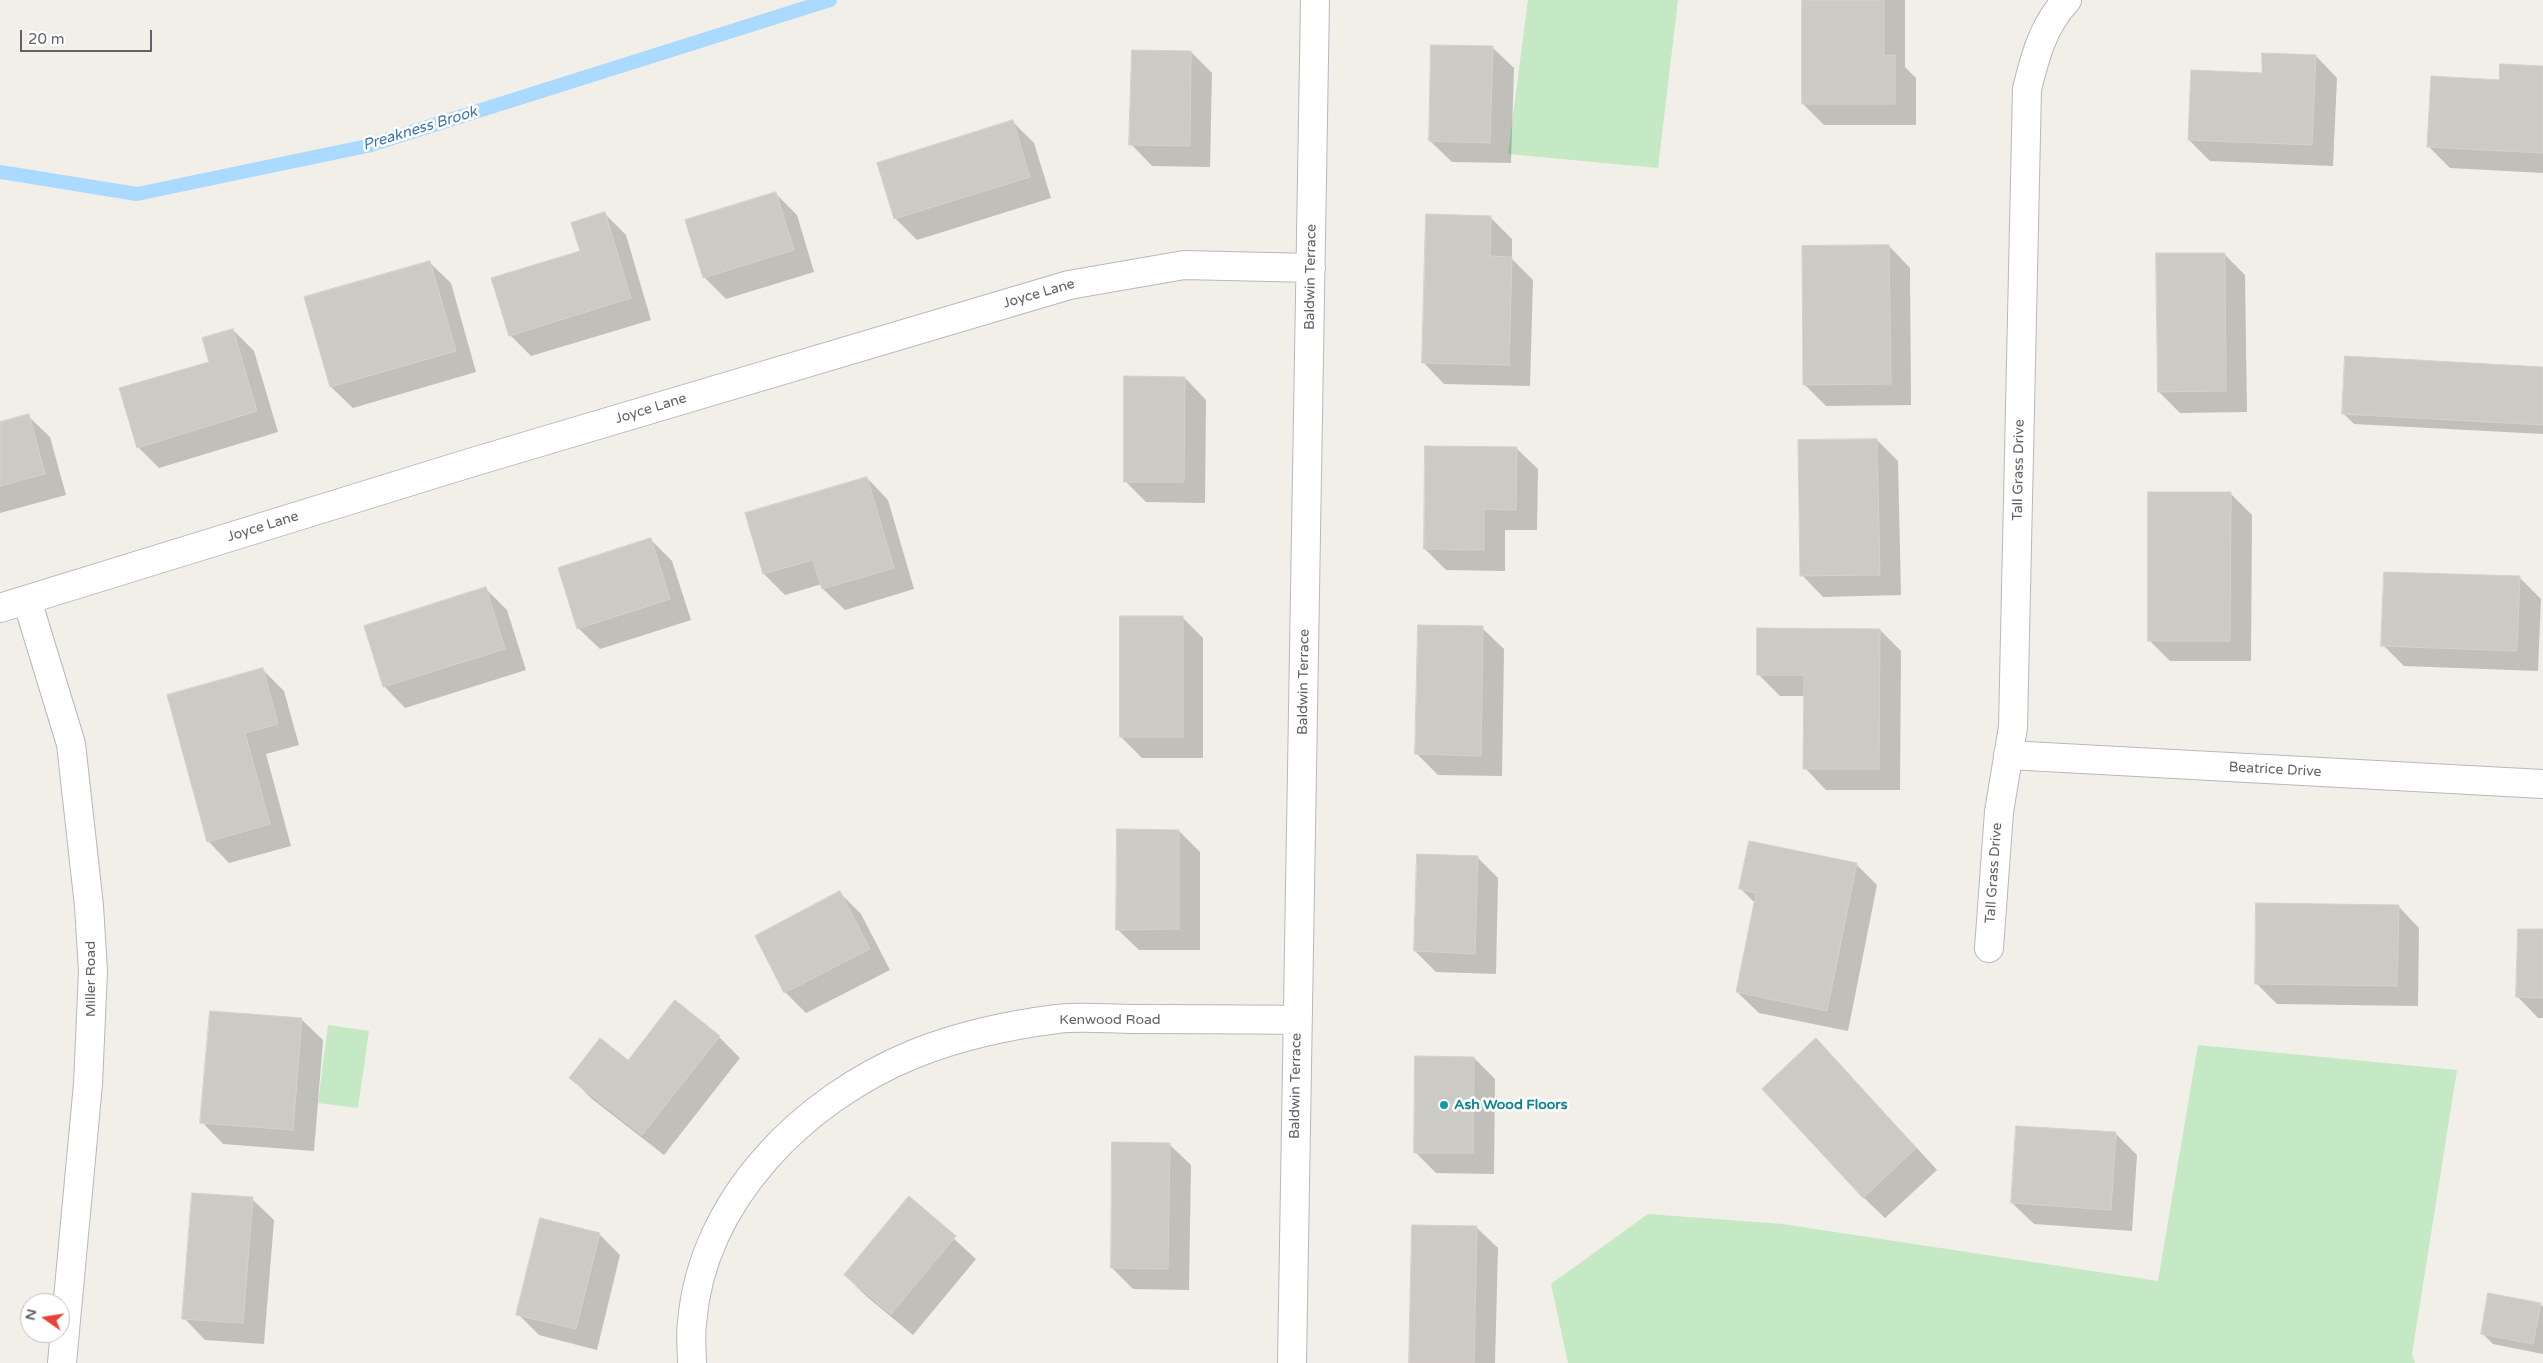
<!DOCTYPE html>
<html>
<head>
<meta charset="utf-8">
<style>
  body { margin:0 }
  #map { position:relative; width:2543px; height:1363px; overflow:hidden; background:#f1efe8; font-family:"Varela Round",sans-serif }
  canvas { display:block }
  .north { position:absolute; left:20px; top:1293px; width:50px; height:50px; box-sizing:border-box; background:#fff; border:1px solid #bfc1c3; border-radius:50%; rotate:283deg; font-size:14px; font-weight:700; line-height:20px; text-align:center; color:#5f6368 }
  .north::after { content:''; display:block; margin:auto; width:18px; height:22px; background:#ea4335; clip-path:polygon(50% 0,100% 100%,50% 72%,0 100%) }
  .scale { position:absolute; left:20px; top:30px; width:132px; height:22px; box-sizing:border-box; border:2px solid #5f6368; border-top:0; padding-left:6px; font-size:15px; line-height:18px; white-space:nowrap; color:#5f6368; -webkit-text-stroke:4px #fff; paint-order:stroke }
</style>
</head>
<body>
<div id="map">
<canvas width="2543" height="1363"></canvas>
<div class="north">N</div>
<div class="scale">20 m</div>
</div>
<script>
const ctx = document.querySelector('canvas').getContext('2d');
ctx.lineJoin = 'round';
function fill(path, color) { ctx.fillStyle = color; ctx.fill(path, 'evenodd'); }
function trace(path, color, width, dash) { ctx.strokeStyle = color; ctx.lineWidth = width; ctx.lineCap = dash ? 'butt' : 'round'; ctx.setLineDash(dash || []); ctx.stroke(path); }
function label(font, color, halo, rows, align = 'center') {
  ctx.font = font + ' "Varela Round",sans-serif'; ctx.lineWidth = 5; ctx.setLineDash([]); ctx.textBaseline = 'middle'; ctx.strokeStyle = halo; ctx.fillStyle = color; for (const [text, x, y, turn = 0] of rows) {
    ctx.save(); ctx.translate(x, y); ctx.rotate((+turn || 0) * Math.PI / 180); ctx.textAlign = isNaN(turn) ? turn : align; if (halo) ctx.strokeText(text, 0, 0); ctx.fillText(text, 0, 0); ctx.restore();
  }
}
const green = new Path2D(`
  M 1528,0 L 1678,0 L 1658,168 L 1508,154 Z
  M 328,1025 L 369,1031 L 358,1108 L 318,1103 Z
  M 2198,1045 L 2457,1070 L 2412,1354 L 2415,1363 L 1568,1363 L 1551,1284 L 1648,1214 L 1782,1224 L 2158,1281 Z`);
const shadow = new Path2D(`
  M 1803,0 L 1905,0 L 1905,67 L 1916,78 L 1916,125 L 1824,125 L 1803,104 Z
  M 1492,47 L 1514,68 L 1511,163 L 1452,162 L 1430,141 Z
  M 1191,52 L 1212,73 L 1210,167 L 1152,166 L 1131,144 Z
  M 2316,56 L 2337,78 L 2333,166 L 2210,161 L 2189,140 L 2263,74 Z
  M 2543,67 L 2543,173 L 2450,168 L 2429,147 L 2500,81 Z
  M 1013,122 L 1034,143 L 1051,198 L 917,240 L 895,218 Z
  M 776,194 L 797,215 L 814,272 L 726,299 L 705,278 L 687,221 Z
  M 605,214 L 626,235 L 651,320 L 531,356 L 510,335 L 581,252 Z
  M 1491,218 L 1512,239 L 1512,259 L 1533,280 L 1530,386 L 1444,384 L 1423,362 Z
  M 1889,246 L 1910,268 L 1911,405 L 1826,406 L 1805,385 Z
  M 2224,254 L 2245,275 L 2247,412 L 2180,413 L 2159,392 Z
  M 429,262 L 451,283 L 476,372 L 353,408 L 331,387 Z
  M 233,330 L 254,351 L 278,432 L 159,468 L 138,447 L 210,362 Z
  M 2543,368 L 2543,434 L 2354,424 L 2343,413 Z
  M 1185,378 L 1206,400 L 1205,503 L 1146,502 L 1125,481 Z
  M 28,416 L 50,437 L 66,495 L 0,513 L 0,423 Z
  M 1877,440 L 1898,461 L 1901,595 L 1823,597 L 1802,575 Z
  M 1516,448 L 1538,469 L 1537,530 L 1505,530 L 1505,571 L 1446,570 L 1425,549 Z
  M 867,478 L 888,500 L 914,589 L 845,610 L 823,589 L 822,584 L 785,595 L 764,574 L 747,514 Z
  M 2231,494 L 2252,515 L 2251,661 L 2170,661 L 2149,640 Z
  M 651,540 L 672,561 L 691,620 L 600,649 L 578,628 Z
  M 2519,577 L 2541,599 L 2538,671 L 2404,666 L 2383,645 Z
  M 486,589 L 507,610 L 526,670 L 405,708 L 384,686 Z
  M 1182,617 L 1203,638 L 1203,758 L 1142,758 L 1121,737 Z
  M 1482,628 L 1504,649 L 1502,776 L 1438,775 L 1417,754 Z
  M 1880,630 L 1901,651 L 1900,790 L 1826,790 L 1805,768 L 1805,696 L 1780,696 L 1758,674 Z
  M 263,670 L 284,691 L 299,745 L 266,754 L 291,846 L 229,863 L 208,841 Z
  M 1179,831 L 1200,852 L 1200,950 L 1139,950 L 1117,929 Z
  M 1477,857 L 1498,878 L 1496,974 L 1436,972 L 1415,951 Z
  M 1856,864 L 1877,885 L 1848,1031 L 1759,1013 L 1737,992 L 1755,903 L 1741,889 Z
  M 840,893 L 861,914 L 890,970 L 806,1013 L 785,992 Z
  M 2398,906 L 2419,928 L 2418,1006 L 2277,1004 L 2256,983 Z
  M 2543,930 L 2543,1018 L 2538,1018 L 2517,996 Z
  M 675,1002 L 719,1037 L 740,1058 L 664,1155 L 592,1099 L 571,1078 L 628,1061 Z
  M 301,1019 L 323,1040 L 314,1151 L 223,1144 L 202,1122 Z
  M 1474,1058 L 1495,1079 L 1494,1174 L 1436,1173 L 1415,1152 Z
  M 1837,1061 L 1937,1170 L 1885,1218 L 1863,1197 Z
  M 2116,1134 L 2137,1155 L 2132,1231 L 2034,1224 L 2012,1203 Z
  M 1169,1144 L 1191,1165 L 1189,1290 L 1133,1289 L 1112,1268 Z
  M 909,1198 L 976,1259 L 913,1335 L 866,1296 L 845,1275 Z
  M 252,1199 L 274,1220 L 264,1344 L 205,1340 L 184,1318 Z
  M 1476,1227 L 1498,1248 L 1495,1363 L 1411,1363 Z
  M 599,1234 L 620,1255 L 597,1350 L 539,1335 L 518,1314 Z
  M 2489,1294 L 2543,1306 L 2543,1354 L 2493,1344 L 2483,1334 Z`);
const stream = new Path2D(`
  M 0,172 L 137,194 L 367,146 L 830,0`);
const building = new Path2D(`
  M 1802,0 L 1884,0 L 1884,56 L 1895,55 L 1895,104 L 1802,104 Z
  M 1431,45 L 1493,46 L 1490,143 L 1429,141 Z
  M 1132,50 L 1191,51 L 1190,146 L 1129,145 Z
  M 2262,53 L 2316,55 L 2312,145 L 2188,140 L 2191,70 L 2262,73 Z
  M 2500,64 L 2543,66 L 2543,153 L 2427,147 L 2431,76 L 2499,80 Z
  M 1013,120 L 1030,177 L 894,219 L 877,163 Z
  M 776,192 L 794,250 L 703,278 L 685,220 Z
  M 605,212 L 631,298 L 509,336 L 491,278 L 580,251 L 571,223 Z
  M 1426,214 L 1491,216 L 1490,256 L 1512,257 L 1509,365 L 1422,363 Z
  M 1889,245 L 1891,384 L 1803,385 L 1802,246 Z
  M 2156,253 L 2225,253 L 2226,391 L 2158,392 Z
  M 430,261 L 456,351 L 330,387 L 304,297 Z
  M 233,329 L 257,411 L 137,448 L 119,388 L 209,362 L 202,338 Z
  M 2345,356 L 2543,367 L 2543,425 L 2342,414 Z
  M 1124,376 L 1185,377 L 1184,482 L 1124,482 Z
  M 29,414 L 45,474 L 0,486 L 0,422 Z
  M 1877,439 L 1880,575 L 1800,576 L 1798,440 Z
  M 1425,446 L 1517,447 L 1516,510 L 1484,509 L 1484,550 L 1424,549 Z
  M 867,477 L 894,568 L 822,589 L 813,560 L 763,574 L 745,513 Z
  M 2148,492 L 2231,492 L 2230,641 L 2148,641 Z
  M 651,538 L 670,599 L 577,629 L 558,568 Z
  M 2384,572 L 2520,576 L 2517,651 L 2381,646 Z
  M 486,587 L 505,649 L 383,687 L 364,626 Z
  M 1120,616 L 1183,616 L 1183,737 L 1120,737 Z
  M 1418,625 L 1483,626 L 1481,756 L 1415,754 Z
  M 1757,628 L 1880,629 L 1879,769 L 1803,769 L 1804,675 L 1757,675 Z
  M 263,668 L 278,724 L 245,733 L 270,824 L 207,842 L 167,695 Z
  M 1117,829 L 1179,830 L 1179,929 L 1116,930 Z
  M 1749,841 L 1857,863 L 1827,1011 L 1736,992 L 1756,893 L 1739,889 Z
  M 1417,854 L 1478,856 L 1475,954 L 1414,951 Z
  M 840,891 L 870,949 L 784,993 L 755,936 Z
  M 2256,903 L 2399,905 L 2397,986 L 2255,984 Z
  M 2518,929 L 2543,929 L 2543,998 L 2516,997 Z
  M 675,1000 L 720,1036 L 642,1135 L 569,1078 L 600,1038 L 628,1060 Z
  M 210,1011 L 302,1018 L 293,1130 L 200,1123 Z
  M 1816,1038 L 1916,1148 L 1863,1198 L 1762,1089 Z
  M 1415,1056 L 1474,1057 L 1473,1153 L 1414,1153 Z
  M 2016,1126 L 2116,1132 L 2111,1210 L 2011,1203 Z
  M 1112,1142 L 1170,1143 L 1168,1269 L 1111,1268 Z
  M 192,1193 L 253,1197 L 243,1323 L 182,1319 Z
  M 909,1196 L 956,1236 L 891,1314 L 844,1275 Z
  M 540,1218 L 600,1233 L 576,1329 L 516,1315 Z
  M 1412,1225 L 1477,1226 L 1474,1363 L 1409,1363 Z
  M 2488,1293 L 2541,1303 L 2533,1344 L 2481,1334 Z`);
const minor = new Path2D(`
  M 27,600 L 71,744 L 89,906 L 93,971 L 88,1084 L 62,1363
  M 0,608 L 473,462 L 1069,285 L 1184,265 L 1311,268
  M 2008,755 L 2543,784
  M 1989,948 L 1999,812 L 2013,727 L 2027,89 C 2035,57 2043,25 2067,0
  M 692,1363 C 692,1350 690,1336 692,1323 C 702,1199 804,1099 914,1054 C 959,1036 1009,1025 1057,1019 C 1082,1016 1109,1019 1133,1019 C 1188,1019 1242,1019 1297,1020
  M 1292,1363 L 1315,0`);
const markers = [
  [1444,1105,5,"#0f9aa8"]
];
const streetNames = [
  ["Baldwin Terrace",1311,277,-89],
  ["Joyce Lane",1039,294,-16],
  ["Joyce Lane",651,409,-17],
  ["Tall Grass Drive",2019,470,-89],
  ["Joyce Lane",263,527,-17],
  ["Baldwin Terrace",1304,682,-89],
  ["Beatrice Drive",2275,770,3],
  ["Tall Grass Drive",1994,873,-86],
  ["Miller Road",91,979,-90],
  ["Kenwood Road",1110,1020],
  ["Baldwin Terrace",1296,1086,-89]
];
const cultureNames = [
  ["Ash Wood Floors",1454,1105]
];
const waterNames = [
  ["Preakness Brook",420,129,-17]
];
fill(green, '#c5e8c5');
fill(shadow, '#0003');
trace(stream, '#aadaff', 14);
fill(building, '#cccac5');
trace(building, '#d6d1c6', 1);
trace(minor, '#b5b8bc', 30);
trace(minor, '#fff', 28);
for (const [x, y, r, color] of markers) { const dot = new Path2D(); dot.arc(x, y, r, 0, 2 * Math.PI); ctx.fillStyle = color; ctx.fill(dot); trace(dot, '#fff', 2); }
label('14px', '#5f6368', '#fff', streetNames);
label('bold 14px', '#0d838f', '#fff', cultureNames, 'left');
label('italic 15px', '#4174aa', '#fff', waterNames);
</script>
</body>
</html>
